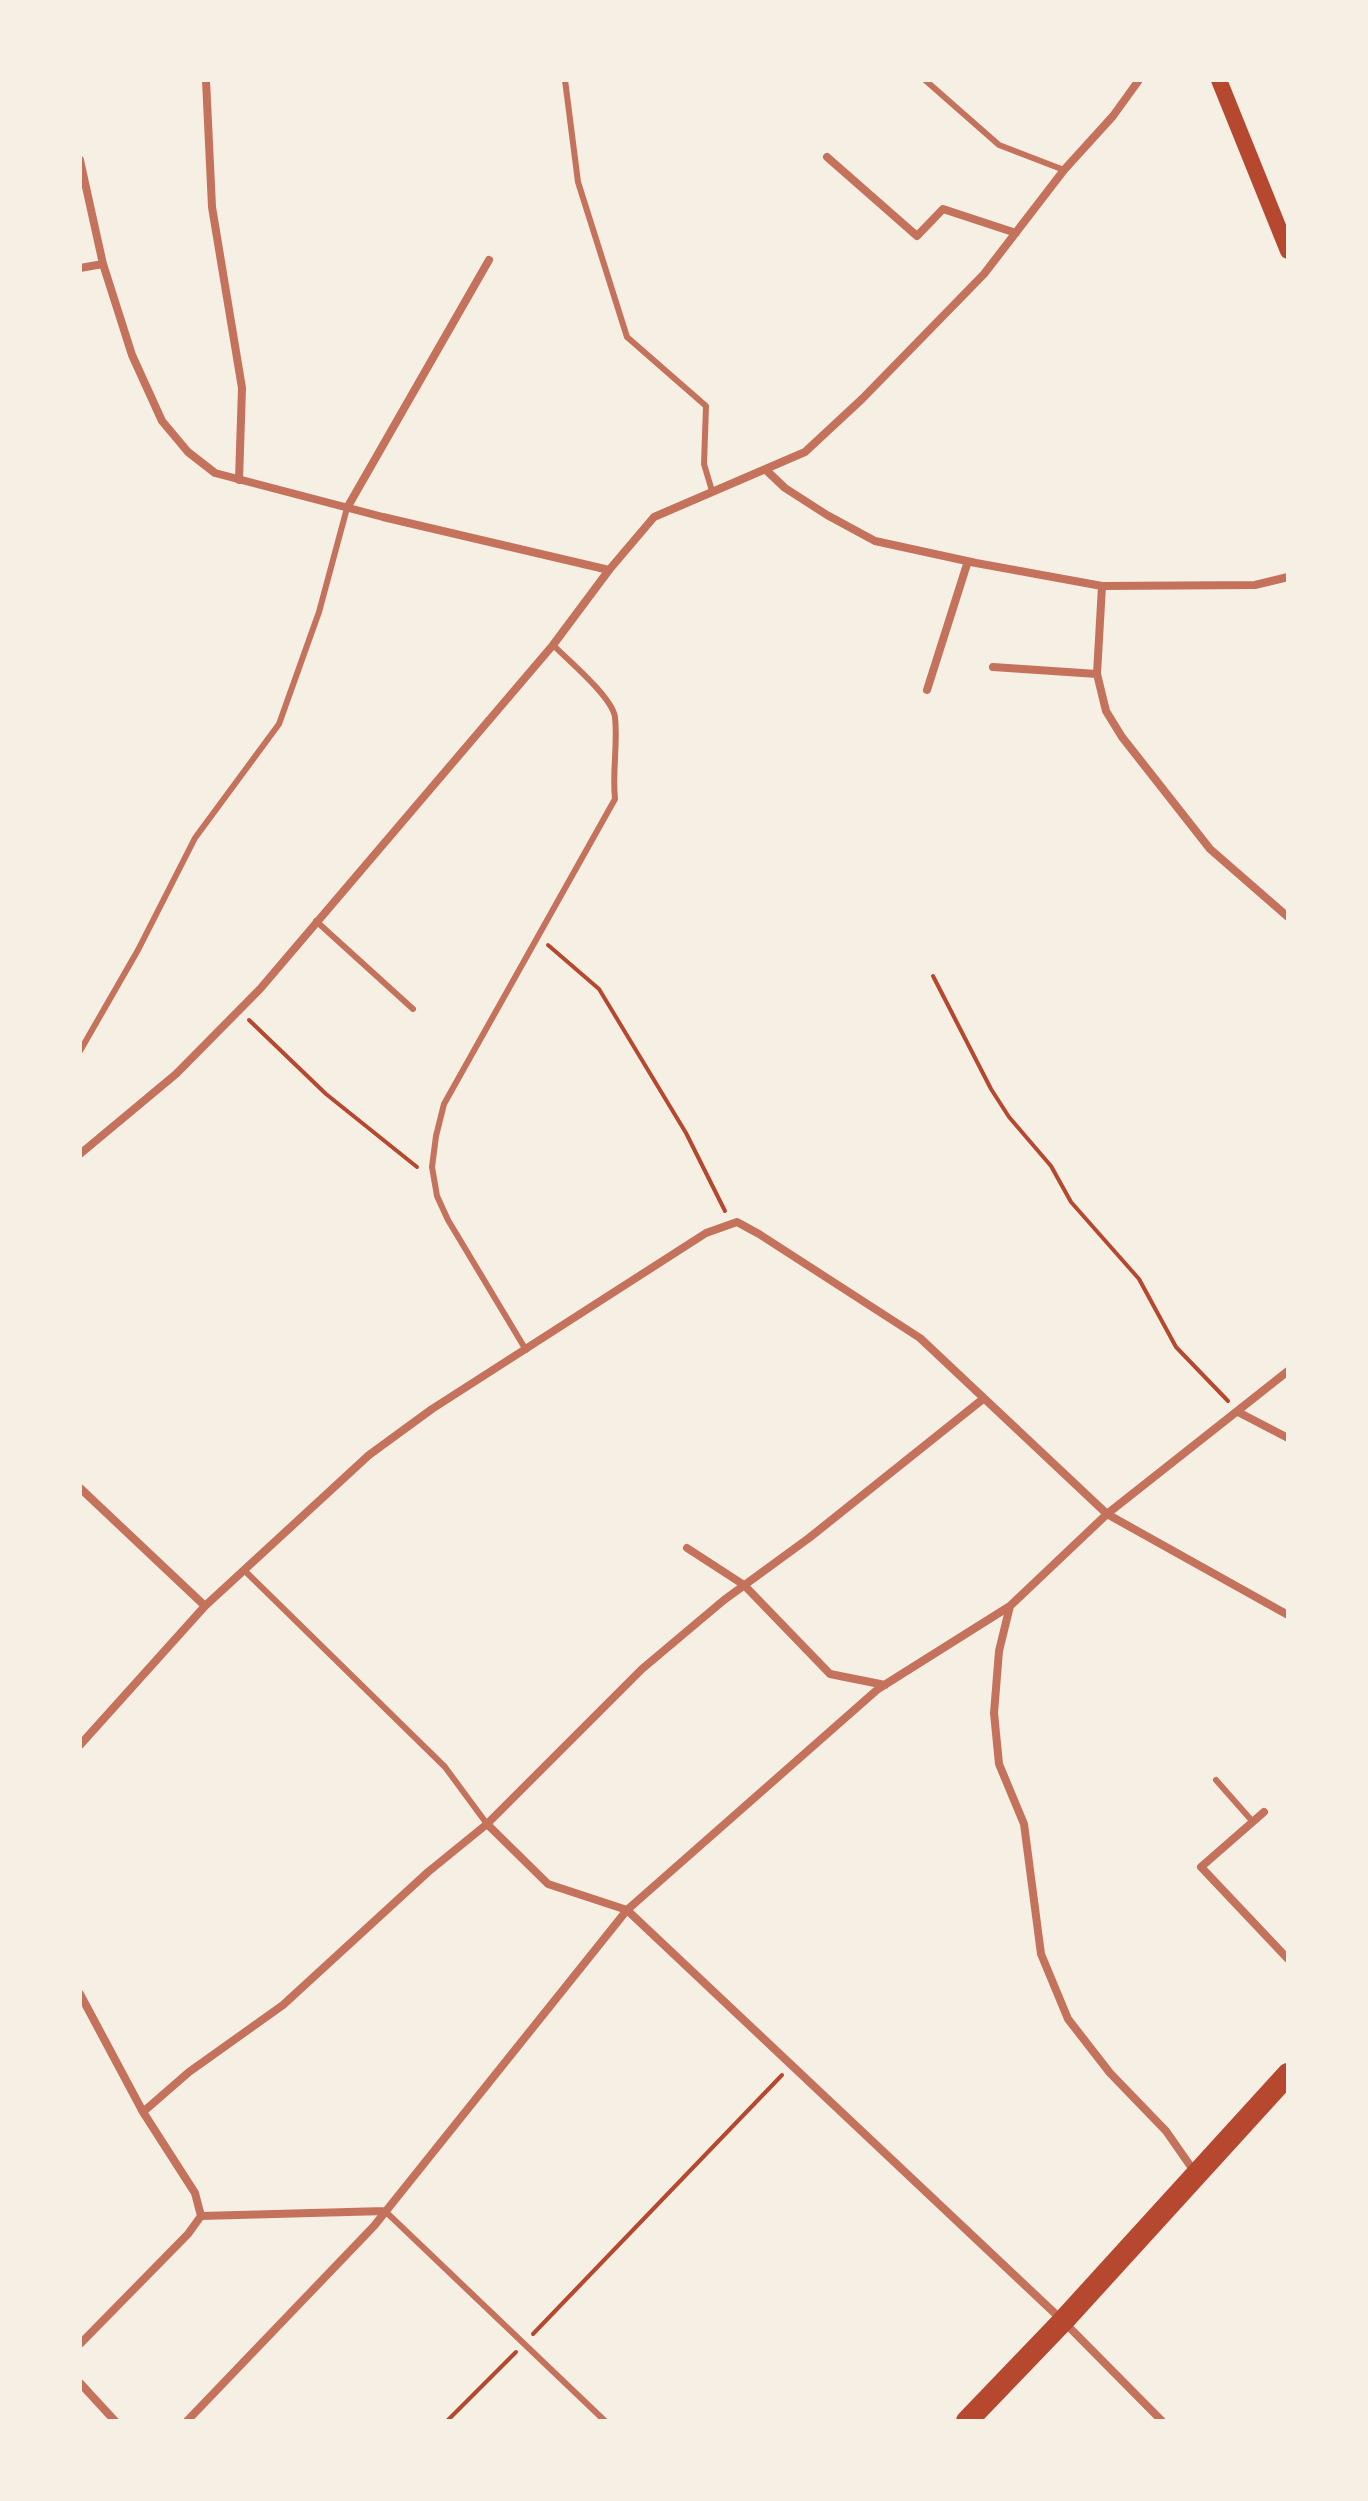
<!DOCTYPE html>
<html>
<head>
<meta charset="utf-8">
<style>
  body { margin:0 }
  #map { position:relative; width:1368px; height:2501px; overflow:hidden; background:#f6efe4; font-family:"Asap Condensed",sans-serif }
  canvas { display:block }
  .frame { position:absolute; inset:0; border:82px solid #f6efe4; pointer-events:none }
</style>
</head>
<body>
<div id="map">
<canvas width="1368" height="2501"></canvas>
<div class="frame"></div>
</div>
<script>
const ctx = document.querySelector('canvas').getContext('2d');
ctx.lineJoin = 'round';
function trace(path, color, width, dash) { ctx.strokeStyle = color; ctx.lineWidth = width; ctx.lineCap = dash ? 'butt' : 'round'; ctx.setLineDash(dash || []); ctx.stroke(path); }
const path = new Path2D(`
  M 548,945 L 599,989 L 686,1133 L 725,1211
  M 933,976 L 991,1089 L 1009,1117 L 1051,1166 L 1071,1202 L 1139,1279 L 1176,1347 L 1228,1401
  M 249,1020 L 326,1094 L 417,1167
  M 533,2334 L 782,2075
  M 447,2421 L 516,2352`);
const service = new Path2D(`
  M 565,80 L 578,182 L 627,337 L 706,406 L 704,464 L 712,491
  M 925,80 L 999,145 L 1064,170
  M 316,921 L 413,1009
  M 80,1051 L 138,950 L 195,838 L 279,724 L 319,612 L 347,508
  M 526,1350 L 448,1220 L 437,1196 L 432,1167 L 436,1136 L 444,1104 L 615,799 C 612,772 618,744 615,717 C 612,697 568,660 553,645
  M 245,1571 L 445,1767 L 487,1824
  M 1216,1780 L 1253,1822
  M 385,2211 L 605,2421`);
const minor = new Path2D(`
  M 206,80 L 212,207 L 242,388 L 239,480
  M 827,157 L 917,236 L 943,209 L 1016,233
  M 80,160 L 103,264 L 132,355 L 162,421 L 188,452 L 215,473 L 383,517 L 609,570
  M 80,268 L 103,264
  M 766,470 L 785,488 L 827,515 L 875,541 L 976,563 L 1102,586 L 1255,585 L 1288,577
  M 347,508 L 489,260
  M 1102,586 L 1097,674 L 1106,711 L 1122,737 L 1210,849 L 1288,917
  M 993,667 L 1097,674
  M 927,690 L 968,561
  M 80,1154 L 176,1074 L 260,989 L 553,645 L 609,570 L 654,517 L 805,452 L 862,399 L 984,274 L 1064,170 L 1113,116 L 1139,80
  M 1238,1412 L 1288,1438
  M 80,1488 L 205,1606
  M 687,1548 L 744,1585 L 830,1674 L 885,1685
  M 1010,1606 L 999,1651 L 994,1713 L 999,1764 L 1024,1824 L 1041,1954 L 1068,2019 L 1110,2073 L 1166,2131 L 1196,2174
  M 80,1745 L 205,1606 L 369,1455 L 432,1409 L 706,1233 L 737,1222 L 759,1234 L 920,1338 L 1107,1514 L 1288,1615
  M 1264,1812 L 1201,1867 L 1288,1959
  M 487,1824 L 548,1884 L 627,1910 L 1063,2321 L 1162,2421
  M 80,1994 L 143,2112 L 195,2193 L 201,2216 L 188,2234 L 80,2344
  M 143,2112 L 189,2072 L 283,2005 L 428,1872 L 487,1824 L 642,1669 L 724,1600 L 809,1538 L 983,1399
  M 201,2216 L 385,2211
  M 80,2383 L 115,2421
  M 187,2421 L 374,2226 L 627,1910 L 878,1689 L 1010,1606 L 1107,1514 L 1288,1371`);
const secondary = new Path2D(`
  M 1219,80 L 1288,251`);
const trunk = new Path2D(`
  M 967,2421 L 1063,2321 L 1288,2074`);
trace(path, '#b5482f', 4);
trace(service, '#c5725c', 6);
trace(minor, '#c5725c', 8);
trace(secondary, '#b5482f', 16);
trace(trunk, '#b5482f', 22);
</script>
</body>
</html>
